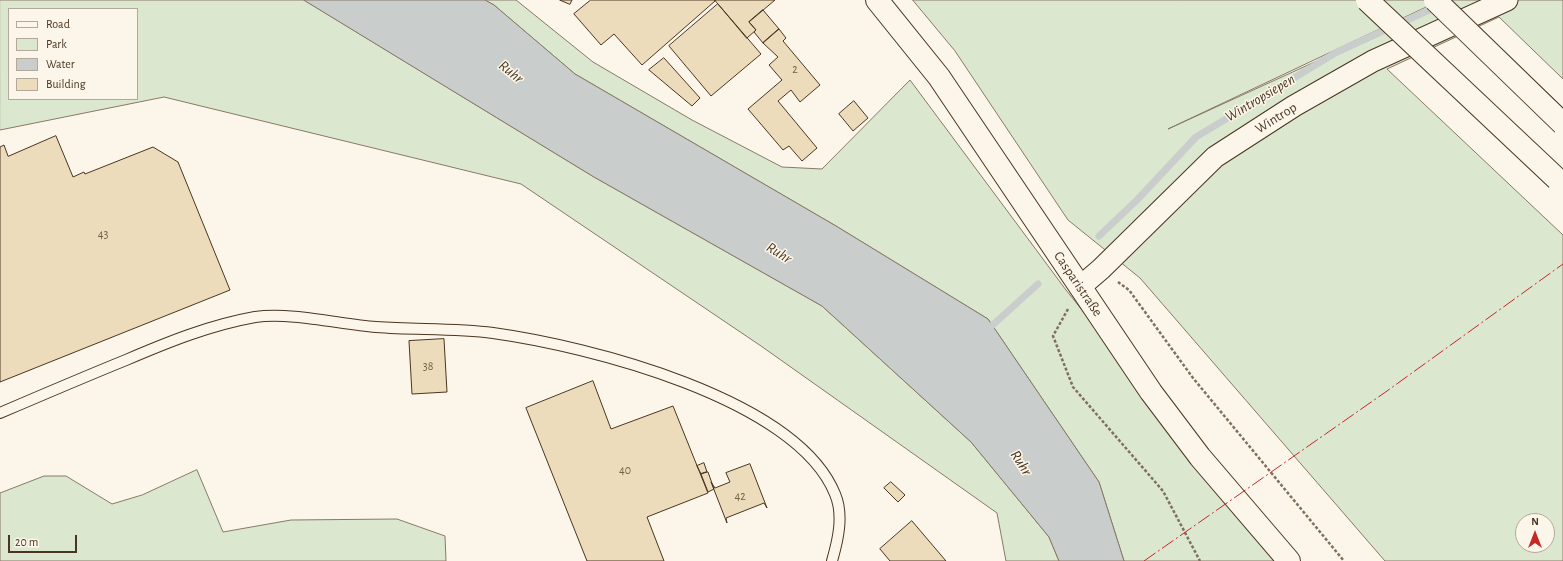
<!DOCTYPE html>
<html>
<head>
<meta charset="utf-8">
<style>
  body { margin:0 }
  #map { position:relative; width:1563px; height:561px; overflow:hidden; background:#fbf6e9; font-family:"Alegreya Sans",sans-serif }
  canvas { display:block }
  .legend { position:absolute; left:8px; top:8px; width:130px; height:92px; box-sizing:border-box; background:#fbf6e9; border:1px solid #b4a999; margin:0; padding:5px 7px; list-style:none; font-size:12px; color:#4a3520 }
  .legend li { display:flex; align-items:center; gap:8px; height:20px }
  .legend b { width:20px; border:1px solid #b4a999 }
  .north { position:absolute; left:1515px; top:513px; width:40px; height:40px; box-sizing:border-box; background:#fbf6e9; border:1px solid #b4a999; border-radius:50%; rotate:0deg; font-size:11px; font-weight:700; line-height:16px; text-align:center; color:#4a3520 }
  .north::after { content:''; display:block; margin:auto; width:14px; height:18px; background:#c62828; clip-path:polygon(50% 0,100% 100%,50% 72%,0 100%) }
  .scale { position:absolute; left:8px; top:535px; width:69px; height:18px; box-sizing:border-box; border:2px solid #4a3520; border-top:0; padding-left:5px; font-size:12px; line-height:14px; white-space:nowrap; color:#4a3520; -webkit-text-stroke:3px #fbf6e9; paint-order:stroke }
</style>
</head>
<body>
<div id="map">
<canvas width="1563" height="561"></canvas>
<ul class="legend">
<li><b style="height:5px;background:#fbf6e9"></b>Road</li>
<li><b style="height:11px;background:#dce7d0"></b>Park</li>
<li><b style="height:11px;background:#c9cecd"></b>Water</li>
<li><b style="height:11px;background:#ecdcbc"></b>Building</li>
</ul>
<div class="north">N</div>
<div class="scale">20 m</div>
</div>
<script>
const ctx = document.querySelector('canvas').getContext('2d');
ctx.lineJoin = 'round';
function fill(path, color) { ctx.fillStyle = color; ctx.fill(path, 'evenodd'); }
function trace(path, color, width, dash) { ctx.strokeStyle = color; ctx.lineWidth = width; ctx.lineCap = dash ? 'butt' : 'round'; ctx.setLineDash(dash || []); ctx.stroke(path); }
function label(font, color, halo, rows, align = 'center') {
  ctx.font = font + ' "Alegreya Sans",sans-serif'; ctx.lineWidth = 3; ctx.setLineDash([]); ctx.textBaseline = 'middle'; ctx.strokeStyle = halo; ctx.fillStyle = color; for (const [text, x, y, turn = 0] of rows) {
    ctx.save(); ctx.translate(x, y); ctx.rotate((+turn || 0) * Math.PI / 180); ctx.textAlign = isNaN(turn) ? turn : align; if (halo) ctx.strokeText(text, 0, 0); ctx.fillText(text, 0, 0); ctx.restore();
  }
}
const green = new Path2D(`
  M 0,0 L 304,0 L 594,177 L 822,306 L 971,442 L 1049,537 L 1059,561 L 1006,561 L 997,513 L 761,346 L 521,184 L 164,97 L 0,130 ZM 9,9 L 137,9 L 137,99 L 9,99 Z
  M 485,0 L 516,0 L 593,62 L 692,120 L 782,167 L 822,169 L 910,80 L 1066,290 L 1283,561 L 1124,561 L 1099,482 L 988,319 L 836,226 L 575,74 L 494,5 Z
  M 913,0 L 1441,0 L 1168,129 L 1450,0 L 1563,0 L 1563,79 L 1499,17 L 1387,69 L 1563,235 L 1563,561 L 1385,561 L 1140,278 L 1068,220 L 955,51 ZM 1523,521 L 1547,521 L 1547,545 L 1523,545 Z
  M 197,470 L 223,532 L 291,520 L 397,519 L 445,536 L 446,561 L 0,561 L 0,493 L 44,476 L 66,476 L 112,504 L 142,495 Z`);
const water = new Path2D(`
  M 304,0 L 485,0 L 494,5 L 575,74 L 836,226 L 988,319 L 1099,482 L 1124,561 L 1059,561 L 1049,537 L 971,442 L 822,306 L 594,177 Z`);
const stream = new Path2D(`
  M 1099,236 L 1137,200 L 1196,137 L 1337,52 L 1438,6
  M 986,331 L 1038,284`);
const building = new Path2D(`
  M 560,0 L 572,0 L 570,4 Z
  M 591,0 L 715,0 L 715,1 L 642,65 L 614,34 L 601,45 L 574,14 Z
  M 715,0 L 775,0 L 749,22 L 756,30 L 747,38 Z
  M 718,4 L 761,54 L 711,96 L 669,46 Z
  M 763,10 L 779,29 L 763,43 L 754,32 L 756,30 L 749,22 Z
  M 779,29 L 786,38 L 783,41 L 820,85 L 800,102 L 791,90 L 778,101 L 817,148 L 802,161 L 789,146 L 783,150 L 748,109 L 782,80 L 769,65 L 778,57 L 763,43 Z
  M 664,58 L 700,98 L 692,106 L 649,70 Z
  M 854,101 L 868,118 L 853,131 L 839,114 Z
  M 56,136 L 73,177 L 84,172 L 85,174 L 153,147 L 178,162 L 230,290 L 0,382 L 0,147 L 4,145 L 8,156 Z
  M 444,339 L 447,392 L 412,394 L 409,341 Z
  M 593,381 L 611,429 L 673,406 L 708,493 L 647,517 L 664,561 L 587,561 L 526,408 Z
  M 704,463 L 707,472 L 701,474 L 697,466 Z
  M 750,464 L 767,508 L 764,503 L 726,518 L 727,523 L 711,482 L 715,488 L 730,482 L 726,473 Z
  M 706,472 L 708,472 L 714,489 L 708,492 L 701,474 Z
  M 891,482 L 905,495 L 898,502 L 884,488 Z
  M 912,521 L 946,561 L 890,561 L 880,549 Z`);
const path = new Path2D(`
  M 1118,282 L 1129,290 L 1193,378 L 1344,561
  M 1068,309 L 1053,336 L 1073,387 L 1163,491 L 1200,561`);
const service = new Path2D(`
  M 0,413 C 42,395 84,377 126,360 C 168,342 210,325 255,317 C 291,312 339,324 376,327 C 415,330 455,328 493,333 C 587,346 796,398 835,494 C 844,515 838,540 832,561`);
const minor = new Path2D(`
  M 1080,287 L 1101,269 L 1215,157 L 1294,106 L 1373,61 L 1507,0`);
const secondary = new Path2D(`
  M 877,0 L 939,77 L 1151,392 L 1200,457 L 1289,561`);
const motorwayBridge = new Path2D(`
  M 1367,0 L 1557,179
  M 1435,0 L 1563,124`);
const power = new Path2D(`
  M 1144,561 L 1387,391 L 1563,264`);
const numberNames = [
  ["2",795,69],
  ["43",103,234],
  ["38",428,366],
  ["40",625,470],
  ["42",740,496]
];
const streetNames = [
  ["Wintrop",1276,118,-32],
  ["Casparistraße",1078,284,56]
];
const waterNames = [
  ["Ruhr",511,72,38],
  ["Wintropsiepen",1260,98,-31],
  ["Ruhr",779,253,32],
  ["Ruhr",1021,463,57]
];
fill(green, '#dce7d0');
trace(green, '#887966', 1);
fill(water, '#c9cecd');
trace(water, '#887966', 1);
trace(stream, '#c9cecd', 7);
fill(building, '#ecdcbc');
trace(building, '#4a3520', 1);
trace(service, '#4a3520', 12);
trace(minor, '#4a3520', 23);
trace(secondary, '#4a3520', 24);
trace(path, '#7f6f5c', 2.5, [3, 2]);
trace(service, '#fbf6e9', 10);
trace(minor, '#fbf6e9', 21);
trace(secondary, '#fbf6e9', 22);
trace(motorwayBridge, '#4a3520', 24, []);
trace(motorwayBridge, '#fbf6e9', 22);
trace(power, '#c62828', 1, [14, 3, 2, 3]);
label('12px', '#725f47', null, numberNames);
label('14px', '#4a3520', '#fbf6e9', streetNames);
label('italic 15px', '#4a3520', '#fbf6e9', waterNames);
</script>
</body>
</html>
